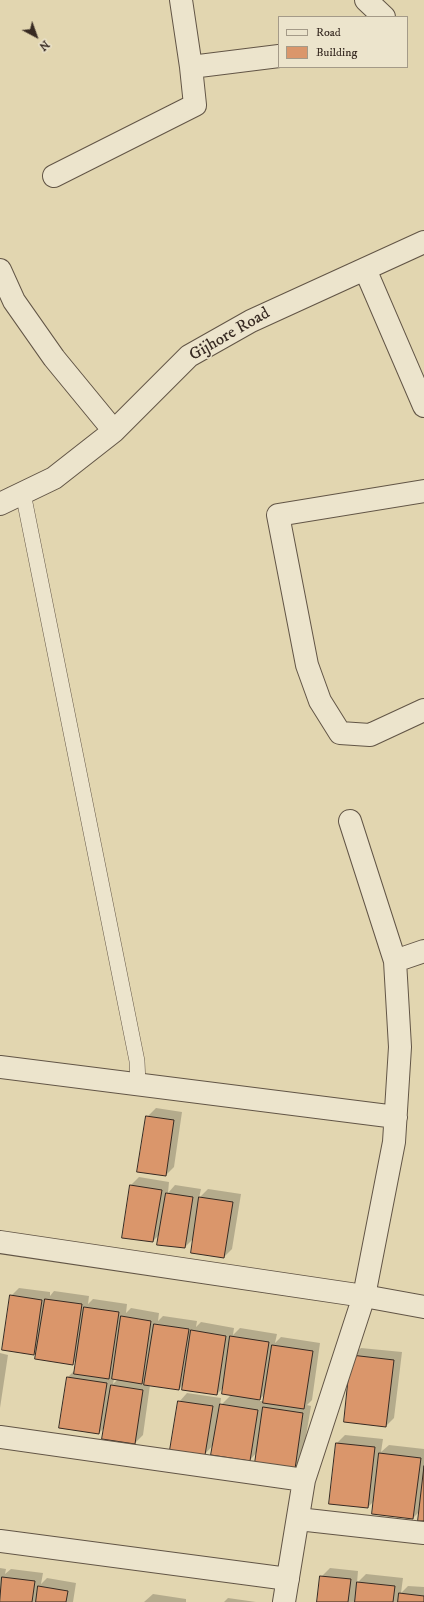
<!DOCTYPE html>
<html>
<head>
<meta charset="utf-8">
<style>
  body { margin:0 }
  #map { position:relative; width:424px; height:1602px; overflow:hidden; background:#e2d6b0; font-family:"IM FELL DW Pica",serif }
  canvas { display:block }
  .legend { position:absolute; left:278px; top:16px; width:130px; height:52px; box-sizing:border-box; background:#ece4cc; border:1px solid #a49a88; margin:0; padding:5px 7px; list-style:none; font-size:12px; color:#372a22 }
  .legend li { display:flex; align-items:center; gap:8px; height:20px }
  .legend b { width:20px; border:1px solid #a49a88 }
  .north { position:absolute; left:16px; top:16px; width:40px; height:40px; -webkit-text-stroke:3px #ece4cc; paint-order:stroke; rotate:139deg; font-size:11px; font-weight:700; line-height:16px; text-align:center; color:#372a22 }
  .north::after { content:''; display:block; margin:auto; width:14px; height:18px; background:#372a22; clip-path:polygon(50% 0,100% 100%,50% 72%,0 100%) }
</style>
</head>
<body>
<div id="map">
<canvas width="424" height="1602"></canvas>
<ul class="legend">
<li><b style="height:5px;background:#ece4cc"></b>Road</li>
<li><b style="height:11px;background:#da966b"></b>Building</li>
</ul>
<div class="north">N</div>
</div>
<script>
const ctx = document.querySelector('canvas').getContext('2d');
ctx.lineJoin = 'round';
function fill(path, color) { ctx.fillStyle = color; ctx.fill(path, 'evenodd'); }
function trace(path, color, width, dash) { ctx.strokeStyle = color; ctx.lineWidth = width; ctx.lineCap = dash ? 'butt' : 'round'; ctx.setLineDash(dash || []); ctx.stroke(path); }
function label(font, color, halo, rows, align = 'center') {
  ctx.font = font + ' "IM FELL DW Pica",serif'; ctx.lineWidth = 3; ctx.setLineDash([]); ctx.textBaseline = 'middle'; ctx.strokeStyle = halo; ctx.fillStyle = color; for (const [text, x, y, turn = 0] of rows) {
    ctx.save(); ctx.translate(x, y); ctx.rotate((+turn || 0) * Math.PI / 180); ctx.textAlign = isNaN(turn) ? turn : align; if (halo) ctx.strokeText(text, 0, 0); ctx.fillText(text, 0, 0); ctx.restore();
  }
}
const shadow = new Path2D(`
  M 156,1108 L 182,1112 L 174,1167 L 166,1175 L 147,1117 Z
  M 139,1177 L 169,1182 L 168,1193 L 175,1185 L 201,1189 L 199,1198 L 208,1189 L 241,1194 L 232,1249 L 224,1257 L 194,1238 L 185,1247 L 160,1234 L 153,1241 L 131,1185 Z
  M 19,1288 L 50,1292 L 50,1296 L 54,1291 L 89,1296 L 88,1304 L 93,1299 L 127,1304 L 126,1313 L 131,1308 L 159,1313 L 158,1321 L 163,1316 L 197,1321 L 196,1327 L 201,1322 L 234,1328 L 233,1335 L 240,1328 L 277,1334 L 275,1343 L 281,1337 L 320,1343 L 312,1400 L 307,1405 L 311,1406 L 302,1460 L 294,1468 L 257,1452 L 250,1460 L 214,1444 L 205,1454 L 179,1402 L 187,1393 L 221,1398 L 220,1406 L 231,1395 L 224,1387 L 217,1394 L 184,1384 L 179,1389 L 150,1385 L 143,1435 L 135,1443 L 105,1427 L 99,1433 L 60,1428 L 68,1377 L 76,1369 L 77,1359 L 72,1364 L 38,1349 L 33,1354 L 11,1296 ZM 114,1379 L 118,1379 L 113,1384 ZM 266,1393 L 264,1401 L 258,1401 Z
  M 361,1348 L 402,1352 L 394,1418 L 386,1426 L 352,1356 Z
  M 0,1353 L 8,1355 L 0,1408 Z
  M 345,1435 L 383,1439 L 381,1452 L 389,1445 L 424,1449 L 424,1520 L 420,1511 L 413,1518 L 375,1500 L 368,1507 L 330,1503 L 337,1443 Z
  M 0,1568 L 6,1569 L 5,1574 L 11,1569 L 43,1573 L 41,1584 L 47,1578 L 76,1583 L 73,1602 L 0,1602 Z
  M 330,1568 L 358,1571 L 357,1583 L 366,1574 L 403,1578 L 401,1593 L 408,1586 L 424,1587 L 424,1602 L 318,1602 L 321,1577 Z
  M 153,1594 L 186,1599 L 186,1602 L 144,1602 Z
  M 228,1598 L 256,1602 L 224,1602 Z`);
const building = new Path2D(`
  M 146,1116 L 174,1120 L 166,1176 L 137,1172 Z
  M 130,1185 L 162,1190 L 153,1242 L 122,1238 Z
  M 166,1193 L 193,1197 L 185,1248 L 157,1245 Z
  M 199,1197 L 233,1202 L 224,1258 L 191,1253 Z
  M 10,1295 L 42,1300 L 34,1355 L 2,1350 Z
  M 45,1299 L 82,1304 L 73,1365 L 35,1359 Z
  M 84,1307 L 119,1312 L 109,1379 L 74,1374 Z
  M 121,1316 L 151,1321 L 142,1384 L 112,1379 Z
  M 154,1324 L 189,1329 L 179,1390 L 144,1385 Z
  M 191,1330 L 226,1336 L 217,1395 L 182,1390 Z
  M 230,1336 L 269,1342 L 260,1400 L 222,1394 Z
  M 272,1345 L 313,1351 L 304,1409 L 263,1403 Z
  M 351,1355 L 394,1360 L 386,1427 L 344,1422 Z
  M 67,1377 L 107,1383 L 99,1434 L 59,1428 Z
  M 111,1385 L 143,1390 L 135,1444 L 102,1439 Z
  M 178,1401 L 213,1406 L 205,1455 L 170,1450 Z
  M 220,1404 L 258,1410 L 250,1461 L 211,1455 Z
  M 263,1407 L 303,1413 L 295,1469 L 255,1463 Z
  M 336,1443 L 375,1447 L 368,1508 L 329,1504 Z
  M 379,1453 L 421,1458 L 413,1519 L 372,1514 Z
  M 424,1466 L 424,1521 L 418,1521 Z
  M 320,1576 L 351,1579 L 348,1602 L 317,1602 Z
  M 2,1577 L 35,1581 L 32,1602 L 0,1602 Z
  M 357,1582 L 395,1586 L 393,1602 L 355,1602 Z
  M 38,1586 L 68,1591 L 66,1602 L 36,1602 Z
  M 399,1593 L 424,1596 L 424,1602 L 398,1602 Z`);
const service = new Path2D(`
  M 23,493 L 137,1061 L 138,1085`);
const minor = new Path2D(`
  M 181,0 L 191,67
  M 366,0 L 384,17
  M 54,176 L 195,105 L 191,67 L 279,56
  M 365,269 L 424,406
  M 0,270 L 14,301 L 54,358 L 114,431
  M 424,491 L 278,515 L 307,665 L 320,701 L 340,733 L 370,735 L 424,710
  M 0,504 L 54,478 L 114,431 L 189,356 L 251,321 L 424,242
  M 350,821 L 395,961
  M 0,1067 L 396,1117
  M 0,1242 L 364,1296 L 424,1307
  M 0,1437 L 304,1480
  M 298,1519 L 424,1533
  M 0,1541 L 288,1579
  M 284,1602 L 304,1480 L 364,1296 L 394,1142 L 400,1047 L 395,961 L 424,951`);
const streetNames = [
  ["Gijhore Road",230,335,-30]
];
fill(shadow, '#0003');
fill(building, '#da966b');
trace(building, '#372a22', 1);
trace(service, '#625546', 16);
trace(minor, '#625546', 24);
trace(service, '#ece4cc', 15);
trace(minor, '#ece4cc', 22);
label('17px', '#372a22', '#ece4cc', streetNames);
</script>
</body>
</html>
